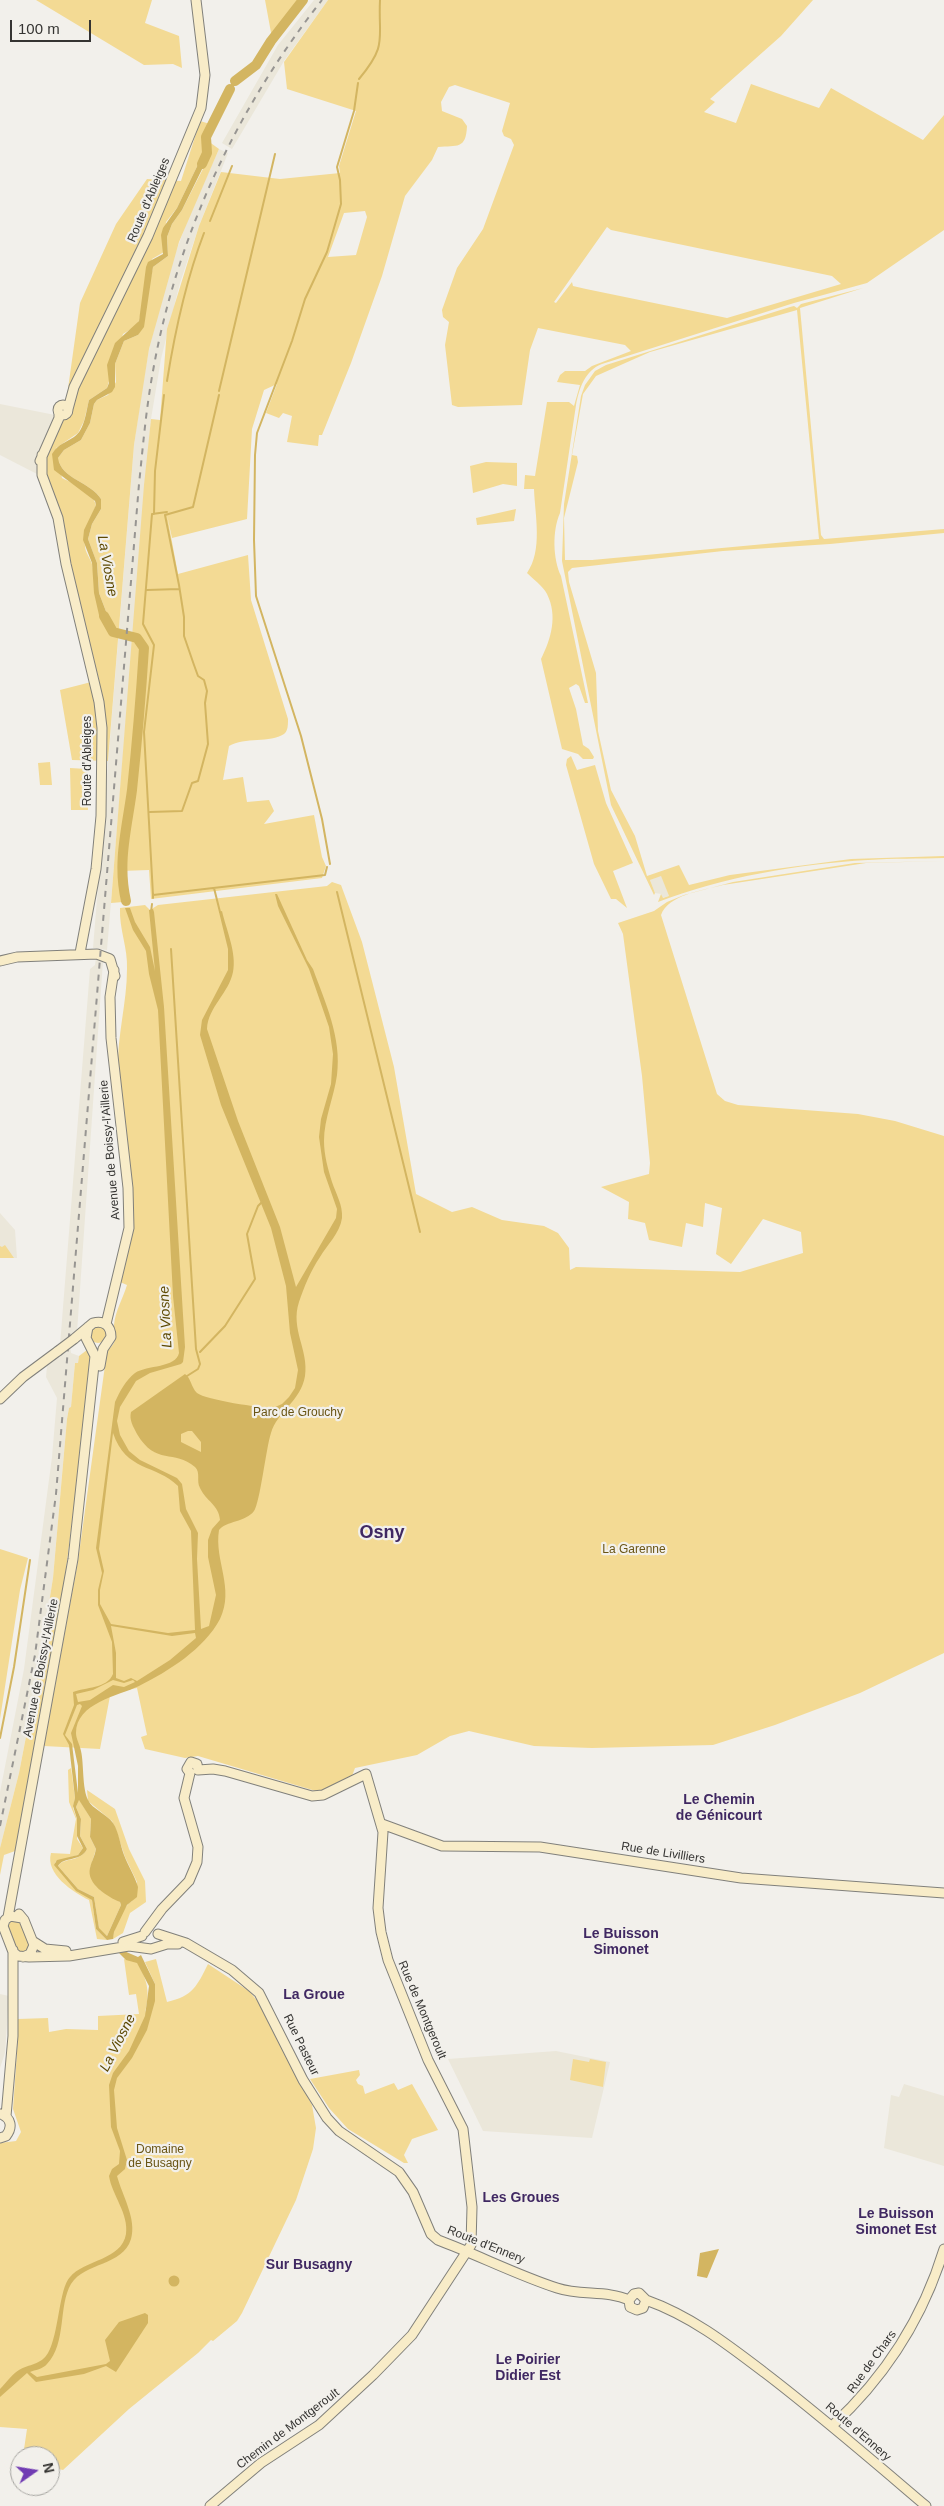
<!DOCTYPE html>
<html>
<head>
<meta charset="utf-8">
<style>
  body { margin:0 }
  #map { position:relative; width:944px; height:2506px; overflow:hidden; background:#f2f0eb; font-family:Helvetica,sans-serif }
  canvas { display:block }
  .north { position:absolute; left:10px; top:2446px; width:50px; height:50px; box-sizing:border-box; background:#f2f0eb; border:1px solid #a6a5a1; border-radius:50%; rotate:77deg; font-size:14px; font-weight:700; line-height:20px; text-align:center; color:#353432 }
  .north::after { content:''; display:block; margin:auto; width:18px; height:22px; background:#713cb3; clip-path:polygon(50% 0,100% 100%,50% 72%,0 100%) }
  .scale { position:absolute; left:10px; top:20px; width:81px; height:22px; box-sizing:border-box; border:2px solid #353432; border-top:0; padding-left:6px; font-size:15px; line-height:18px; white-space:nowrap; color:#353432; -webkit-text-stroke:4px #f2f0eb; paint-order:stroke }
</style>
</head>
<body>
<div id="map">
<canvas width="944" height="2506"></canvas>
<div class="north">N</div>
<div class="scale">100 m</div>
</div>
<script>
const ctx = document.querySelector('canvas').getContext('2d');
ctx.lineJoin = 'round';
function fill(path, color) { ctx.fillStyle = color; ctx.fill(path, 'evenodd'); }
function trace(path, color, width, dash) { ctx.strokeStyle = color; ctx.lineWidth = width; ctx.lineCap = dash ? 'butt' : 'round'; ctx.setLineDash(dash || []); ctx.stroke(path); }
function label(font, color, halo, rows, align = 'center') {
  ctx.font = font + ' Helvetica,sans-serif'; ctx.lineWidth = 4.5; ctx.setLineDash([]); ctx.textBaseline = 'middle'; ctx.strokeStyle = halo; ctx.fillStyle = color; for (const [text, x, y, turn = 0] of rows) {
    ctx.save(); ctx.translate(x, y); ctx.rotate((+turn || 0) * Math.PI / 180); ctx.textAlign = isNaN(turn) ? turn : align; if (halo) ctx.strokeText(text, 0, 0); ctx.fillText(text, 0, 0); ctx.restore();
  }
}
const built = new Path2D(`
  M 314,0 L 328,0 L 284,61 L 232,149 L 222,143 L 278,45 Z
  M 219,149 L 228,153 L 199,226 L 180,283 L 161,359 L 151,419 L 107,950 L 93,948 L 134,445 L 142,389 L 149,349 L 169,270 L 190,214 Z
  M 0,404 L 55,415 L 38,453 L 37,474 L 0,455 Z
  M 661,875 L 669,896 L 662,898 L 661,894 L 655,893 L 650,880 Z
  M 96,958 L 103,961 L 77,1332 L 60,1345 L 90,969 L 95,965 Z
  M 0,1213 L 15,1230 L 17,1258 L 0,1258 Z
  M 70,1346 L 71,1353 L 79,1356 L 78,1363 L 75,1363 L 71,1408 L 69,1408 L 67,1419 L 53,1578 L 36,1685 L 19,1773 L 0,1848 L 0,1792 L 24,1669 L 52,1457 L 57,1398 L 46,1377 L 47,1366 Z
  M 0,1994 L 9,1996 L 5,2053 L 0,2068 Z
  M 556,2051 L 610,2062 L 592,2138 L 483,2131 L 448,2059 Z
  M 904,2084 L 944,2096 L 944,2166 L 884,2148 L 891,2095 L 899,2097 Z`);
const green = new Path2D(`
  M 36,0 L 152,0 L 145,23 L 179,36 L 182,68 L 173,64 L 144,65 Z
  M 265,0 L 303,0 L 272,38 Z
  M 328,0 L 813,0 L 781,36 L 710,99 L 715,102 L 704,112 L 736,123 L 751,84 L 819,108 L 831,88 L 923,140 L 944,115 L 944,230 L 867,283 L 794,303 L 602,364 C 585,370 579,389 576,405 L 560,513 C 552,531 553,559 561,576 L 588,703 L 585,703 L 579,686 L 576,684 L 569,688 L 576,709 L 583,745 L 589,749 L 594,757 L 593,759 L 583,759 L 578,754 L 562,749 L 541,659 C 551,639 558,616 547,594 C 543,586 533,579 527,573 C 543,550 535,516 534,489 L 524,489 L 525,475 L 535,476 L 547,402 L 569,402 L 574,406 L 580,385 L 557,382 L 560,375 L 565,371 L 585,371 L 592,366 L 631,351 L 625,345 L 538,328 L 530,350 L 522,405 L 458,407 L 452,405 L 445,345 L 449,322 L 443,317 L 442,310 L 457,268 L 483,229 L 514,145 L 511,139 L 504,136 L 502,131 L 510,103 L 455,85 L 449,87 L 441,102 L 442,111 L 462,119 L 467,126 C 466,150 457,145 438,147 L 432,160 L 405,196 L 382,276 L 351,363 L 322,435 L 319,435 L 318,446 L 287,442 L 292,416 L 283,413 L 279,418 L 266,413 L 277,384 L 264,390 L 252,429 L 247,519 L 172,538 L 167,515 L 178,574 L 248,555 L 251,600 L 288,719 C 288,725 288,731 284,734 C 270,743 245,737 229,746 L 223,780 L 243,777 L 247,802 L 269,800 L 274,811 L 264,824 L 314,815 L 322,857 L 326,866 L 322,878 L 151,899 L 149,870 L 120,871 L 123,902 L 111,903 L 144,485 L 151,419 L 160,420 L 167,329 L 199,226 L 221,172 L 280,179 L 340,173 L 339,166 L 356,111 L 287,89 L 284,62 ZM 365,211 L 367,217 L 356,255 L 328,257 L 344,213 ZM 607,227 L 611,230 L 832,276 L 841,284 L 727,318 L 586,289 L 573,286 L 572,282 L 556,303 L 554,302 Z
  M 200,121 L 210,124 L 208,141 L 219,149 L 179,242 L 149,349 L 134,445 L 108,761 L 72,760 L 60,690 L 99,680 L 58,518 L 42,483 L 44,455 L 65,410 L 80,303 L 116,224 L 147,179 L 181,181 ZM 204,152 L 206,163 L 182,210 L 172,224 L 167,237 L 168,256 L 153,267 L 138,335 L 124,341 L 115,364 L 116,382 L 108,395 L 97,400 L 94,404 L 90,423 L 81,440 L 64,450 L 58,458 C 61,479 91,482 101,499 L 101,509 L 92,524 L 88,539 L 97,563 L 99,593 L 110,622 L 109,631 C 93,607 97,590 92,564 C 90,558 85,552 85,546 C 82,532 92,517 96,505 C 92,491 74,484 62,478 L 56,448 L 78,433 L 84,421 L 89,400 L 107,388 L 123,334 L 136,326 L 139,321 L 152,259 L 164,252 L 166,222 L 177,208 Z
  M 863,288 L 800,308 L 821,535 L 824,539 L 944,529 L 944,533 L 830,544 L 723,551 L 572,568 L 568,572 L 569,582 L 596,673 L 598,731 L 611,790 L 635,836 L 647,876 L 679,865 L 689,885 L 730,875 L 851,859 L 944,856 L 944,858 C 919,859 893,858 868,860 C 798,864 723,877 658,902 L 661,894 L 663,898 L 669,896 L 661,876 L 650,880 L 655,893 L 654,895 L 611,805 L 562,561 L 564,504 L 581,396 L 585,385 L 595,371 L 606,365 L 790,307 L 794,306 L 797,308 L 801,304 ZM 797,310 L 819,539 L 592,560 L 565,560 L 564,518 L 578,462 L 577,456 L 572,455 L 583,394 L 596,376 L 650,352 Z
  M 486,462 L 517,463 L 517,486 L 503,484 L 473,493 L 470,466 Z
  M 516,509 L 514,521 L 477,525 L 476,518 Z
  M 571,756 L 577,770 L 595,765 L 606,803 L 633,863 L 613,871 L 627,908 L 616,899 L 611,899 L 594,864 L 566,765 L 567,759 Z
  M 50,762 L 52,785 L 40,785 L 38,763 Z
  M 70,768 L 87,769 L 88,810 L 71,810 Z
  M 944,861 L 866,863 L 723,885 C 703,890 668,895 661,915 L 717,1094 L 725,1101 L 738,1105 L 858,1114 L 895,1121 L 944,1136 L 944,1653 L 860,1693 L 775,1725 L 713,1745 L 592,1748 L 534,1746 L 469,1731 L 450,1736 L 417,1755 L 355,1768 L 352,1776 L 319,1792 L 198,1756 L 185,1758 L 145,1749 L 141,1737 L 147,1735 L 137,1688 L 122,1691 L 110,1696 L 100,1749 L 44,1746 L 78,1561 L 107,1351 C 120,1339 113,1338 114,1325 C 115,1312 123,1298 127,1285 L 120,1282 L 131,1235 L 118,1070 C 117,1035 127,1003 127,969 C 128,948 119,929 120,908 L 145,905 L 150,910 L 158,905 L 327,886 L 332,882 L 341,885 L 362,942 L 394,1067 L 416,1194 L 452,1212 L 472,1207 L 502,1220 L 544,1226 L 558,1233 L 569,1248 L 570,1270 L 576,1267 L 740,1272 L 803,1253 L 801,1232 L 763,1219 L 731,1264 L 716,1254 L 722,1208 L 705,1203 L 703,1227 L 686,1223 L 682,1247 L 649,1240 L 645,1223 L 628,1219 L 629,1202 L 601,1187 L 649,1174 L 650,1163 L 642,1076 L 623,934 L 618,923 L 654,911 L 667,902 L 684,895 L 733,882 L 855,863 Z
  M 5,1245 L 14,1258 L 0,1258 L 0,1246 L 2,1247 Z
  M89 1334a9 9 0 1 1 18 0a9 9 0 1 1-18 0Z
  M 87,1350 L 93,1356 L 63,1593 L 15,1851 L 4,1855 L 0,1875 L 0,1848 L 19,1773 L 36,1685 L 53,1578 L 67,1419 L 69,1408 L 71,1407 L 75,1363 L 78,1363 L 79,1356 Z
  M 0,1549 L 28,1558 L 20,1590 L 0,1719 Z
  M 71,1768 L 75,1798 L 73,1808 L 78,1822 L 77,1839 L 83,1848 L 78,1855 L 55,1862 L 78,1892 L 88,1896 L 92,1900 L 96,1929 L 107,1940 L 97,1939 L 89,1900 C 73,1892 45,1874 51,1853 L 70,1854 L 76,1819 L 69,1802 L 68,1770 Z
  M 87,1790 L 115,1809 L 129,1849 L 145,1881 L 146,1902 L 130,1913 L 123,1933 L 113,1939 C 113,1929 124,1905 132,1901 L 137,1882 L 125,1857 L 116,1830 L 112,1821 L 88,1801 Z
  M 79,1799 L 91,1819 L 90,1837 L 96,1849 L 90,1869 L 100,1890 L 120,1902 L 121,1905 L 107,1936 L 99,1929 L 94,1897 L 78,1889 L 58,1866 C 64,1857 79,1863 87,1849 L 80,1836 L 81,1819 L 76,1807 Z
  M 12,1920 L 20,1921 L 30,1944 L 26,1952 L 21,1952 L 16,1950 L 7,1927 Z
  M 124,1959 L 137,1962 C 148,1981 150,1992 145,2013 L 155,1984 L 145,1962 L 156,1959 L 167,2002 C 193,1996 197,1986 208,1964 L 249,1991 L 260,2004 L 312,2105 L 316,2128 L 313,2149 L 296,2200 L 242,2313 L 237,2321 L 213,2341 L 211,2340 L 198,2353 L 129,2409 L 63,2470 L 50,2467 L 50,2456 L 23,2456 L 27,2429 L 0,2427 L 0,2143 L 16,2141 L 21,2132 L 13,2109 L 18,2037 L 18,2019 L 48,2018 L 49,2032 L 66,2029 L 98,2030 L 98,2016 L 139,2014 L 136,1994 L 129,1995 Z
  M 573,2059 L 589,2062 L 590,2059 L 606,2062 L 603,2087 L 570,2080 Z
  M 359,2070 L 360,2075 L 356,2080 L 358,2084 L 363,2086 L 365,2094 L 394,2083 L 398,2090 L 412,2084 L 438,2130 L 412,2139 L 404,2155 L 408,2163 L 404,2163 L 348,2129 L 329,2108 L 310,2079 Z`);
const water = new Path2D(`
  M 204,152 L 210,153 L 182,210 L 172,224 L 167,237 L 168,256 L 153,267 L 144,327 L 138,335 L 124,341 L 115,364 L 115,387 L 112,392 L 97,400 L 94,404 L 90,423 L 81,440 L 64,450 L 58,458 C 61,479 91,482 101,499 L 101,509 L 92,524 L 88,539 L 97,563 L 99,593 L 110,622 L 109,632 L 99,615 L 94,593 L 92,563 L 83,540 L 84,530 L 96,505 L 95,501 L 54,470 L 52,454 C 58,444 65,443 74,437 C 85,430 86,411 89,400 L 107,388 L 109,383 L 107,365 L 115,343 L 139,321 L 146,267 L 148,262 L 163,254 L 161,235 L 163,228 L 177,208 Z
  M 275,894 L 277,894 L 307,960 L 313,969 C 325,1002 342,1038 337,1075 C 334,1097 324,1119 324,1141 C 324,1155 328,1169 332,1182 C 336,1194 343,1205 342,1218 C 340,1233 327,1245 320,1257 C 311,1270 304,1287 299,1302 C 290,1329 309,1350 305,1376 C 301,1401 277,1412 271,1433 C 266,1448 260,1503 254,1511 C 246,1522 226,1521 219,1530 C 214,1561 235,1588 220,1619 C 204,1649 169,1671 139,1686 C 118,1696 76,1703 76,1733 C 76,1739 80,1745 81,1751 C 84,1764 82,1788 88,1800 C 92,1809 107,1814 113,1823 C 119,1832 120,1845 124,1855 C 128,1866 135,1876 138,1887 L 137,1897 L 127,1905 L 114,1932 L 113,1939 L 107,1940 L 96,1929 L 92,1900 L 76,1891 L 54,1865 L 57,1860 L 78,1855 L 83,1848 L 77,1836 L 77,1819 L 73,1806 L 75,1798 L 69,1745 L 63,1734 L 74,1705 L 73,1692 C 85,1687 107,1689 113,1674 L 112,1642 L 98,1605 L 98,1590 L 102,1573 L 96,1548 L 115,1402 C 120,1391 126,1380 135,1373 C 147,1365 176,1368 179,1353 L 173,1296 L 158,1010 L 149,974 L 146,951 L 133,930 L 125,908 L 130,908 L 135,922 L 150,947 L 155,971 L 149,910 L 153,909 L 154,912 L 164,1007 L 185,1347 L 183,1362 L 181,1364 L 150,1373 L 136,1381 L 120,1407 L 117,1421 L 120,1435 L 129,1451 L 140,1460 L 177,1478 L 182,1484 L 186,1509 L 198,1533 L 197,1559 L 201,1629 L 209,1626 L 216,1595 L 208,1557 L 208,1540 L 212,1529 L 220,1520 C 219,1505 206,1501 200,1488 C 196,1481 201,1473 195,1467 C 174,1449 156,1466 137,1434 C 133,1426 129,1420 131,1412 L 185,1374 C 191,1378 191,1387 197,1393 C 206,1400 261,1408 273,1408 L 282,1404 L 289,1397 L 295,1388 L 298,1370 L 290,1333 L 286,1286 L 271,1228 L 221,1105 L 200,1035 L 202,1020 L 228,970 L 228,949 L 219,912 L 222,911 C 226,929 237,953 233,972 C 229,993 208,1007 207,1029 L 238,1121 L 280,1227 L 296,1287 L 336,1218 L 337,1209 L 324,1172 L 319,1137 L 321,1119 L 331,1084 L 333,1054 L 329,1027 L 309,969 L 278,906 ZM 188,1431 L 192,1431 L 201,1442 L 201,1452 L 181,1442 L 181,1434 ZM 113,1433 C 126,1472 156,1464 178,1486 L 180,1511 L 191,1531 L 195,1630 L 168,1633 L 111,1624 L 100,1604 L 100,1590 L 104,1571 L 99,1549 ZM 111,1626 L 172,1636 L 195,1633 L 196,1638 L 170,1660 L 137,1681 L 131,1678 L 124,1681 L 116,1678 L 116,1653 ZM 113,1680 L 124,1683 L 133,1680 L 135,1682 L 124,1687 L 113,1685 L 90,1700 L 78,1702 L 76,1694 L 93,1690 ZM 80,1704 L 82,1706 L 71,1733 L 78,1766 L 78,1793 L 72,1744 L 65,1735 L 77,1705 ZM 79,1800 L 91,1819 L 90,1837 L 96,1849 C 95,1856 91,1862 90,1868 C 86,1884 108,1897 120,1902 L 121,1905 L 107,1936 L 99,1928 L 94,1897 L 78,1889 L 58,1866 C 64,1856 81,1862 87,1849 L 80,1836 L 81,1819 L 76,1807 Z
  M 124,1951 L 138,1957 L 141,1955 L 155,1984 L 155,2001 L 147,2030 L 132,2058 L 117,2078 L 114,2090 L 117,2128 L 127,2160 L 125,2169 L 117,2176 C 122,2195 137,2219 131,2239 C 123,2266 85,2262 71,2284 C 58,2306 67,2343 47,2364 C 43,2369 35,2370 30,2372 L 37,2377 L 106,2364 L 110,2361 L 105,2340 L 119,2322 L 145,2313 L 148,2315 L 148,2323 L 116,2372 L 106,2366 L 84,2374 L 36,2382 L 27,2373 L 0,2397 L 0,2389 C 6,2383 11,2375 19,2370 C 29,2364 41,2365 48,2353 C 59,2334 59,2288 70,2277 C 84,2260 122,2260 126,2234 C 129,2214 112,2195 109,2176 L 112,2169 L 119,2164 L 120,2151 L 111,2127 L 109,2085 L 113,2073 L 129,2051 L 145,2016 L 149,1986 L 137,1963 L 126,1960 L 118,1952 Z
  M 719,2249 L 707,2278 L 697,2276 L 700,2253 Z
  M168.5 2281a5.5 5.5 0 1 1 11 0a5.5 5.5 0 1 1-11 0Z`);
const stream = new Path2D(`
  M 359,79 C 388,44 378,40 380,0
  M 210,221 L 232,166
  M 167,381 C 175,331 186,280 204,233
  M 219,391 L 275,154
  M 154,514 L 155,471 L 164,395
  M 147,590 L 179,589
  M 150,812 L 182,811 L 192,783 L 198,781 L 208,744 L 205,703 L 207,691 L 204,680 L 198,676 L 194,665 L 184,636 L 184,617 L 179,585 L 165,515 L 193,507 L 219,395
  M 330,864 L 322,819 L 301,736 L 256,596 L 254,540 L 255,455 L 257,433 L 292,341 L 305,299 L 327,252 L 341,204 L 340,180 L 337,167 L 354,111 L 358,83
  M 214,888 L 220,912
  M 337,892 L 420,1232
  M 153,895 L 144,732 L 154,645 L 143,624 L 152,514 L 167,512
  M 153,898 L 153,895 L 325,875 L 327,867
  M 151,912 L 152,904
  M 171,949 L 196,1349 L 200,1364 L 198,1369 L 187,1376
  M 200,1352 L 225,1326 L 255,1279 L 247,1234 L 258,1206 L 263,1201
  M 0,1738 L 14,1667 L 30,1560`);
const river = new Path2D(`
  M 235,81 L 256,65 L 271,41 L 303,0
  M 202,164 L 207,153 L 206,137 L 230,89
  M 104,616 L 113,632 L 137,638 L 144,648 C 141,695 137,743 132,790 C 127,828 117,862 126,901`);
const secondary = new Path2D(`
  M58 410a5 5 0 1 1 10 0a5 5 0 1 1-10 0Z
  M 68,409 L 74,387 L 148,236 L 201,108 L 205,75 L 196,0
  M 42,455 L 42,475 L 58,518 L 66,564 L 99,702 L 102,728 L 101,816 L 96,869 L 80,953
  M 40,461 L 59,418 L 59,413
  M 0,961 L 17,957 L 97,954 L 110,959 L 115,976
  M 106,1324 L 129,1228 L 128,1188 L 111,1038 L 110,997 L 114,970
  M 74,1339 L 93,1323 C 104,1320 111,1326 111,1337 L 103,1349 L 100,1366
  M 0,1399 L 23,1377 L 58,1351
  M 198,1770 L 213,1769 L 225,1771 L 312,1796 L 323,1795 L 366,1774 L 383,1832 L 378,1908 L 381,1932 L 388,1960 L 428,2060 L 463,2129 L 472,2207 L 471,2245 L 412,2335 L 373,2375 L 319,2425 L 261,2463 L 210,2506
  M 190,1773 L 187,1769 L 191,1762 L 197,1764 L 198,1770
  M 382,1824 L 442,1846 L 540,1847 L 741,1878 L 944,1893
  M 19,1914 L 24,1920 L 34,1945 L 30,1954 L 23,1957
  M 8,1917 L 73,1559 L 95,1356 L 86,1338 L 88,1327
  M 22,1918 L 10,1916 L 5,1920 L 3,1926 L 13,1952 L 18,1956 L 29,1957 L 69,1956 L 129,1946 L 151,1949 L 167,1944 L 178,1944
  M 145,1932 L 162,1909 L 189,1881 L 197,1862 L 198,1847 L 184,1798 L 190,1773
  M 158,1934 L 186,1943 L 232,1970 L 259,1993 L 303,2080 L 327,2118 L 339,2131 L 399,2172 L 413,2192 L 431,2234 L 438,2240 C 478,2255 517,2275 557,2288 C 580,2296 607,2290 629,2300
  M 34,1942 L 45,1949 L 66,1951
  M 123,1942 L 142,1936
  M 6,2116 L 13,2036 L 13,1950
  M 0,2138 L 6,2136 C 13,2127 11,2118 1,2114
  M 629,2300 L 630,2307 L 637,2310 L 643,2308 L 646,2300
  M 629,2300 L 634,2294 L 639,2293 L 646,2300
  M 646,2300 C 691,2316 727,2344 765,2373 C 820,2415 873,2461 926,2506
  M 832,2426 C 885,2377 923,2318 944,2249`);
const rail = new Path2D(`
  M 0,1826 L 35,1655 L 56,1494 L 139,484 C 143,446 146,409 153,371 C 177,235 237,108 322,0`);
const secondaryBridge = new Path2D(`
  M 58,1351 L 74,1339`);
const streetNames = [
  ["Route d'Ableiges",149,200,-67],
  ["Route d'Ableiges",88,761,-90],
  ["Avenue de Boissy-l'Aillerie",110,1150,-95],
  ["Avenue de Boissy-l'Aillerie",41,1668,-79],
  ["Rue de Livilliers",663,1853,9],
  ["Rue de Montgeroult",422,2010,67],
  ["Rue Pasteur",301,2045,64],
  ["Route d'Ennery",486,2245,22],
  ["Rue de Chars",872,2362,-54],
  ["Chemin de Montgeroult",288,2429,-37],
  ["Route d'Ennery",858,2432,41]
];
const parkNames = [
  ["Parc de Grouchy",298,1413],
  ["La Garenne",634,1550],
  ["Domaine",160,2150],
  ["de Busagny",160,2164]
];
const waterNames = [
  ["La Viosne",107,566,80],
  ["La Viosne",166,1317,-93],
  ["La Viosne",118,2043,-63]
];
const neighbourhoodNames = [
  ["Le Chemin",719,1800],
  ["de Génicourt",719,1816],
  ["Le Buisson",621,1934],
  ["Simonet",621,1950],
  ["La Groue",314,1995],
  ["Les Groues",521,2198],
  ["Le Buisson",896,2214],
  ["Simonet Est",896,2230],
  ["Sur Busagny",309,2265],
  ["Le Poirier",528,2360],
  ["Didier Est",528,2376]
];
const districtNames = [
  ["Osny",382,1533]
];
fill(built, '#ebe7da');
fill(green, '#f3da94');
fill(water, '#d3b561');
trace(stream, '#d3b561', 2);
trace(river, '#d3b561', 10);
trace(secondary, '#81807b', 11);
trace(secondary, '#f8ecc8', 9);
trace(rail, '#979592', 2, [6, 6]);
trace(secondaryBridge, '#81807b', 11, []);
trace(secondaryBridge, '#f8ecc8', 9);
label('12px', '#353432', '#f2f0eb', streetNames);
label('12px', '#6a5515', '#f2f0eb', parkNames);
label('italic 14px', '#5d4902', '#f2f0eb', waterNames);
label('bold 14px', '#402862', '#f2f0eb', neighbourhoodNames);
label('bold 18px', '#402862', '#f2f0eb', districtNames);
</script>
</body>
</html>
